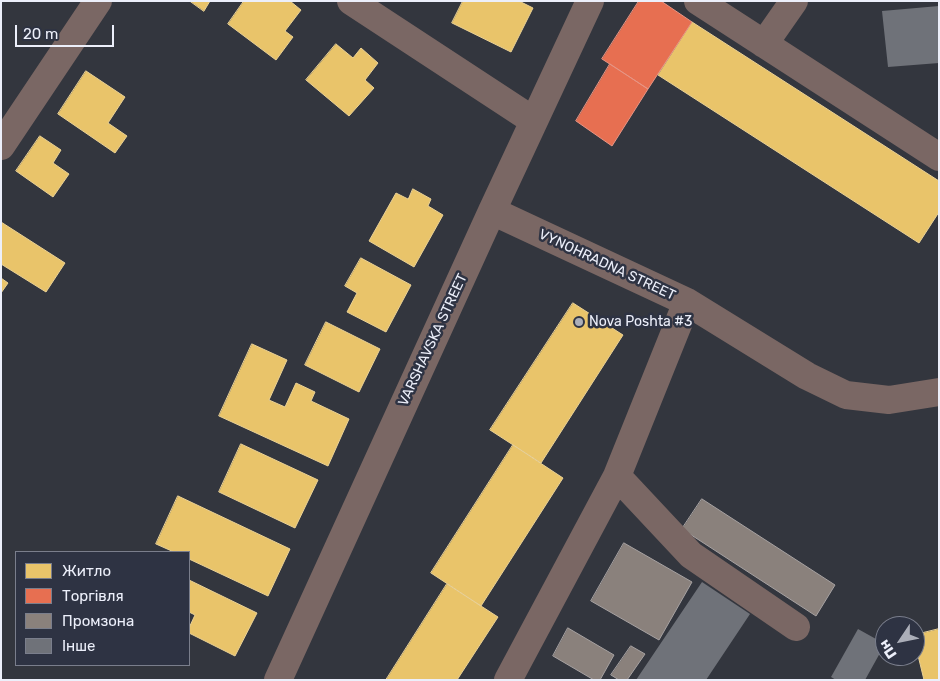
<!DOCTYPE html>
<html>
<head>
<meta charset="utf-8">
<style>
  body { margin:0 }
  #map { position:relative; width:940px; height:681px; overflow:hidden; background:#33363e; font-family:Rubik,sans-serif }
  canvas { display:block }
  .frame { position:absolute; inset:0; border:2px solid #eceffa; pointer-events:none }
  .legend { position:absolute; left:15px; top:551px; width:175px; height:115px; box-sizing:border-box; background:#2e3343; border:1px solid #7a7e8c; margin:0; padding:6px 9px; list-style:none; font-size:15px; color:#eceffa }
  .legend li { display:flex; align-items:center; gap:10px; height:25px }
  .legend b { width:25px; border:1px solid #7a7e8c }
  .north { position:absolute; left:875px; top:616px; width:50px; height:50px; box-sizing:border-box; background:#2e3343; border:1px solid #7a7e8c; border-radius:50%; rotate:236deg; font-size:14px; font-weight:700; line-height:20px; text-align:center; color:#eceffa }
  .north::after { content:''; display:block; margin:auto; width:18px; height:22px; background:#abaeb8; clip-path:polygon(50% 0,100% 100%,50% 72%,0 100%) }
  .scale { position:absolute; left:15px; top:25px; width:99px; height:22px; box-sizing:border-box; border:2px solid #eceffa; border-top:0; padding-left:6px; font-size:15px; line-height:18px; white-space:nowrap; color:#eceffa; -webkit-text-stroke:4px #2e3343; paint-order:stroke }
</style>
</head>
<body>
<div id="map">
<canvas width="940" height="681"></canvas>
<div class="frame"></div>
<ul class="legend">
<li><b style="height:14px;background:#e9c46a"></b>Житло</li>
<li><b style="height:14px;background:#e76f51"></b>Торгівля</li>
<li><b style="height:14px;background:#8a817c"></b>Промзона</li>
<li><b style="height:14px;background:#6f7279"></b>Інше</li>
</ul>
<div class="north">Пн</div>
<div class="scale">20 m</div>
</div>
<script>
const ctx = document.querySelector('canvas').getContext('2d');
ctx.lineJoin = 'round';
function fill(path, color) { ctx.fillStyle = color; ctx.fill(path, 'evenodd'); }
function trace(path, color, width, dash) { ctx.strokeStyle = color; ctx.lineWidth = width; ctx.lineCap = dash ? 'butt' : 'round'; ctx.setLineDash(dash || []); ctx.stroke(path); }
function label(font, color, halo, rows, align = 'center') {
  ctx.font = font + ' Rubik,sans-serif'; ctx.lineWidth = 5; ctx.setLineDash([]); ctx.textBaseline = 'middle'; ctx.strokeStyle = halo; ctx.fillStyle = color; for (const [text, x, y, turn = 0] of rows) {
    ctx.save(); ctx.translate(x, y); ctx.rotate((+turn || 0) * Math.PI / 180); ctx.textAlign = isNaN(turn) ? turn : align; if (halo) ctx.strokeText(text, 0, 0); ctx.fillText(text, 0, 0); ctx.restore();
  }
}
const homes = new Path2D(`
  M 190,1 L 210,1 L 204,11 Z
  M 244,1 L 290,1 L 301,10 L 285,31 L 293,37 L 276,60 L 228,24 Z
  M 463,1 L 519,1 L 533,8 L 511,52 L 452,23 Z
  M 692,22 L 939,181 L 939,212 L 919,243 L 658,75 Z
  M 336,44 L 353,58 L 361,48 L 378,63 L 365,80 L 374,88 L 349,116 L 306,80 Z
  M 86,71 L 125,97 L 108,123 L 127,136 L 115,153 L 58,114 Z
  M 40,136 L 61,150 L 53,163 L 69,174 L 53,197 L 16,171 Z
  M 413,189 L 431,199 L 428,206 L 443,215 L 414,267 L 369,241 L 396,193 L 408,199 Z
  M 1,222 L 65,263 L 46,292 L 1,264 Z
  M 361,258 L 411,285 L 386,332 L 347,312 L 357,293 L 345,286 Z
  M 1,278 L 8,283 L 1,293 Z
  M 573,303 L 623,335 L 541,463 L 490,430 Z
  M 326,322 L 380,349 L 359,392 L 305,365 Z
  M 252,344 L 287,360 L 269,400 L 285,407 L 296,383 L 315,392 L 311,401 L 349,419 L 328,466 L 219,416 Z
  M 241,444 L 318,480 L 295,528 L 219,492 Z
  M 513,445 L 563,478 L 481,606 L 431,573 Z
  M 178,496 L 290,549 L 268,596 L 189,559 L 189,552 L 174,552 L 156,544 Z
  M 189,580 L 257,613 L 235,656 L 189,633 L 189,628 L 195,615 L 189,612 Z
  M 447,584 L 498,617 L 457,680 L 386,680 Z
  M 939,629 L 939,680 L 924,680 L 915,643 L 915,635 Z`);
const shops = new Path2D(`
  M 639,1 L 661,1 L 692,22 L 648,89 L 602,59 Z
  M 610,64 L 648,89 L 612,146 L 576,121 Z`);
const industry = new Path2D(`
  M 702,499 L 835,585 L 816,616 L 682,529 Z
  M 624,543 L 692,582 L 659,640 L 591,601 Z
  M 568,628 L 614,655 L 600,680 L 594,680 L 553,656 Z
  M 631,646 L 645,654 L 627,680 L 619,680 L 611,675 Z`);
const building = new Path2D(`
  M 939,6 L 939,63 L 888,67 L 882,11 Z
  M 702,582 L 750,614 L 706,680 L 636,680 Z
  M 858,629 L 885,644 L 865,680 L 836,680 L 831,677 Z`);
const minor = new Path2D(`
  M 351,1 L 534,121
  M 698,1 L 939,157
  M 764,44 L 794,1
  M 1,146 L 98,1
  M 492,211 L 687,302 L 807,376 L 846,395 L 889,400 L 939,392
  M 617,476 L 691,555 L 796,627
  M 278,680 L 492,211 L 590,1
  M 508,680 L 617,476 L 687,302`);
const markers = [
  [579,322,5,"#abaeb8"]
];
const streetNames = [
  ["VYNOHRADNA STREET",607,265,25],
  ["VARSHAVSKA STREET",433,340,-65]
];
const poiNames = [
  ["Nova Poshta #3",589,322]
];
fill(homes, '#e9c46a');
trace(homes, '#ead195', 1);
fill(shops, '#e76f51');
trace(shops, '#e89584', 1);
fill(industry, '#8a817c');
trace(industry, '#a7a2a2', 1);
fill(building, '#6f7279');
trace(minor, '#7a6764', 28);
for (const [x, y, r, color] of markers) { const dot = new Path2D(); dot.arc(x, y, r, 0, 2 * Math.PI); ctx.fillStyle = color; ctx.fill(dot); trace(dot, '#2e3343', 2); }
label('14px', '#eceffa', '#2e3343', streetNames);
label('14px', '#eceffa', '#2e3343', poiNames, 'left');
</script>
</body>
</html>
